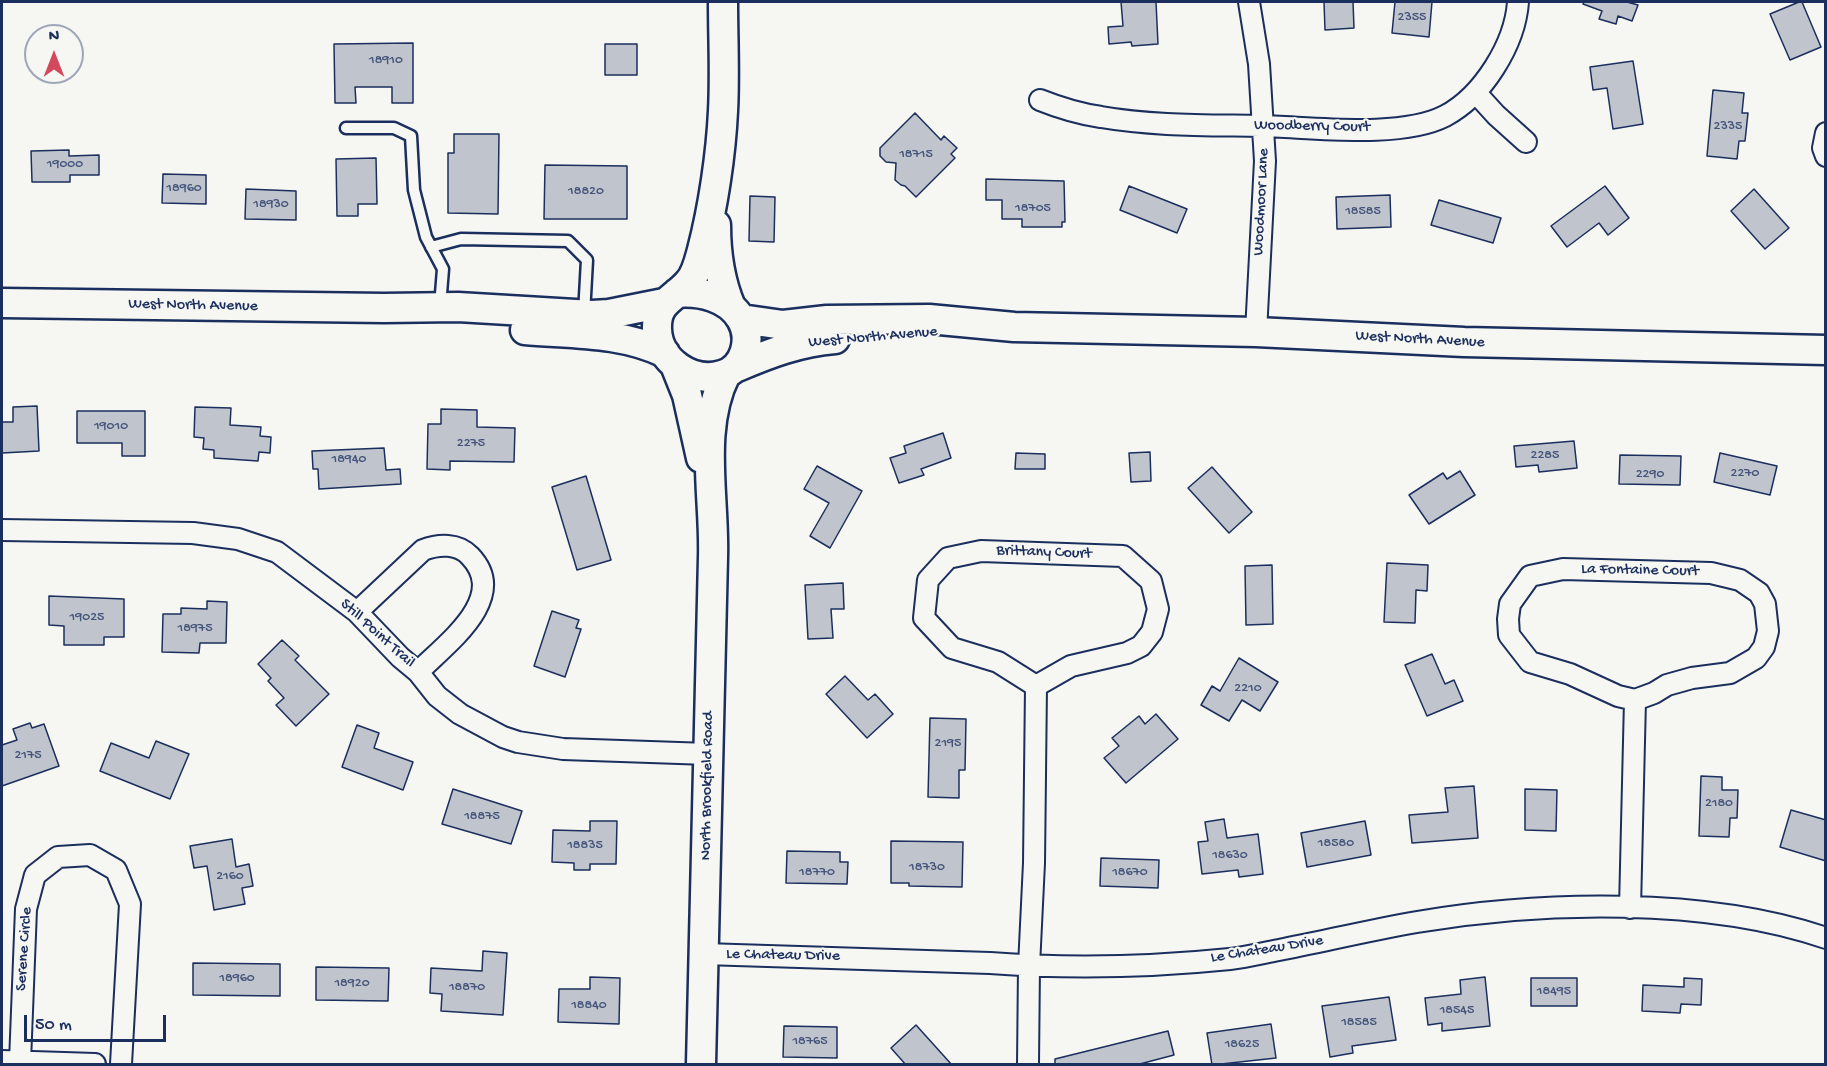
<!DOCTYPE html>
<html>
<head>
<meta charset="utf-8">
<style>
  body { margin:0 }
  #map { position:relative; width:1827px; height:1066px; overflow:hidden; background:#f6f6f2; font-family:"Gochi Hand",sans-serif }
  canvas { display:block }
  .frame { position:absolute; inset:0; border:3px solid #1b2f5e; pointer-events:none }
  .north { position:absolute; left:24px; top:24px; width:60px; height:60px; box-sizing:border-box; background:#f6f6f2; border:2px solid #9ea6b7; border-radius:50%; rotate:0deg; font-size:16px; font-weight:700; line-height:24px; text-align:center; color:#1b2f5e }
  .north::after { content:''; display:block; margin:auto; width:21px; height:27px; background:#d1495b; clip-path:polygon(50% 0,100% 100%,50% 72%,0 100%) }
  .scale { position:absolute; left:24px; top:1015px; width:142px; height:27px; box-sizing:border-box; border:3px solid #1b2f5e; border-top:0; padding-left:8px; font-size:18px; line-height:21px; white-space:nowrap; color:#1b2f5e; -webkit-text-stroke:4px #f6f6f2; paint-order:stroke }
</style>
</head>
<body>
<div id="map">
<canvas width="1827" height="1066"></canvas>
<div class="frame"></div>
<div class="north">N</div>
<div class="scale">50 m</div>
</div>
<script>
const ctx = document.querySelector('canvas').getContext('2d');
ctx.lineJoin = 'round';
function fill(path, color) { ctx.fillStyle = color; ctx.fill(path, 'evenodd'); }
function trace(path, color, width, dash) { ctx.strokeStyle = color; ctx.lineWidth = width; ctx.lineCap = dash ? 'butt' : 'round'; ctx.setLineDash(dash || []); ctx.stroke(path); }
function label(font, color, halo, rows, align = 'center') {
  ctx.font = font + ' "Gochi Hand",sans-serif'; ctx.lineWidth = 4.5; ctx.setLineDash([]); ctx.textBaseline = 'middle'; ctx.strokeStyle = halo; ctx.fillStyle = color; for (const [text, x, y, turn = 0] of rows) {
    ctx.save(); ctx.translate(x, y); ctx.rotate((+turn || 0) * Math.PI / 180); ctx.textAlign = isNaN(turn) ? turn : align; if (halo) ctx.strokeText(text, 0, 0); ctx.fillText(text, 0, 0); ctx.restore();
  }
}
const building = new Path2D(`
  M 1121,2 L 1156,2 L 1158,44 L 1132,46 L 1131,42 L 1109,44 L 1108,27 L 1123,26 Z
  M 1324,2 L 1353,2 L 1354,28 L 1325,30 Z
  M 1395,2 L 1432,2 L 1429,37 L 1392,33 Z
  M 1584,2 L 1627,2 L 1638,5 L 1632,21 L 1618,16 L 1616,24 L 1599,19 L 1602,11 L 1583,4 Z
  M 1799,2 L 1802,2 L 1821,47 L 1790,60 L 1770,14 Z
  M 413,43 L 413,103 L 392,103 L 392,87 L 355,87 L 356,103 L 335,103 L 334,44 Z
  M 605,44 L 637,44 L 637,75 L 605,75 Z
  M 1633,61 L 1643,124 L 1613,129 L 1607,88 L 1593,90 L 1590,67 Z
  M 1713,90 L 1744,93 L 1742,113 L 1748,113 L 1745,141 L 1739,141 L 1737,159 L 1707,156 Z
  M 915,113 L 941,140 L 944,136 L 957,148 L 951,154 L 955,158 L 916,197 L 905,186 L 901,185 L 895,180 L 896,163 L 886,162 L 880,156 L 880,148 Z
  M 454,134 L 499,134 L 498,214 L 448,213 L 448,153 L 454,153 Z
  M 69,150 L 69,156 L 99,155 L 99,175 L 70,175 L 70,182 L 32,182 L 31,151 Z
  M 376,158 L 377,204 L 358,204 L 358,216 L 337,216 L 336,159 Z
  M 545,165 L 627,166 L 627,219 L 544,219 Z
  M 163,174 L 206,175 L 206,204 L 162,203 Z
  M 986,179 L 1064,181 L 1065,222 L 1062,222 L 1062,227 L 1022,227 L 1022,219 L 1002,219 L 1002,200 L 986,200 Z
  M 1129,186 L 1187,209 L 1177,233 L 1120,210 Z
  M 1605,186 L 1629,218 L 1608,235 L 1599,223 L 1567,247 L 1551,226 Z
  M 246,189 L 296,191 L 296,220 L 245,219 Z
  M 1754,189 L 1789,228 L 1765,249 L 1731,211 Z
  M 1390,195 L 1391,227 L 1337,229 L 1336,197 Z
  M 750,196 L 775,197 L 774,242 L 749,241 Z
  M 1439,200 L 1501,218 L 1493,243 L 1431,225 Z
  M 37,406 L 39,451 L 2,453 L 2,422 L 13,422 L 13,407 Z
  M 195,407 L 231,408 L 230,425 L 261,427 L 260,436 L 271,437 L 270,453 L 259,452 L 258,461 L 214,458 L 214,450 L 203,449 L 204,438 L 194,437 Z
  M 441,409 L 477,410 L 477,427 L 515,428 L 514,462 L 450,461 L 450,470 L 427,469 L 428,424 L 441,424 Z
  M 77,411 L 145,411 L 145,456 L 122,456 L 122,443 L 77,443 Z
  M 943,433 L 951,458 L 921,469 L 924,475 L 899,483 L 890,458 L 906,453 L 904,446 Z
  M 1574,441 L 1577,468 L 1539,472 L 1538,465 L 1516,467 L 1514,446 Z
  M 384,448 L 386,470 L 400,469 L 401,484 L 319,489 L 318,469 L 313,469 L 312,451 Z
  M 1150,452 L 1151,481 L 1131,482 L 1129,453 Z
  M 1016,453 L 1045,454 L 1045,469 L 1015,469 Z
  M 1720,453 L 1777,466 L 1770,495 L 1714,482 Z
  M 1620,455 L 1681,456 L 1680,485 L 1619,484 Z
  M 817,466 L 862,491 L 830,548 L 810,536 L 829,503 L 804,489 Z
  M 1212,467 L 1252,512 L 1229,533 L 1188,488 Z
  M 1460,471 L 1475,495 L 1429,524 L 1409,495 L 1443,473 L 1447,479 Z
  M 586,476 L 611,560 L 577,570 L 552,487 Z
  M 1387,563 L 1428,565 L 1427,591 L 1416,590 L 1415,623 L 1384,622 Z
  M 1272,565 L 1273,624 L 1246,625 L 1245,566 Z
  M 843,583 L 844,609 L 831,609 L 833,638 L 808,639 L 805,585 Z
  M 49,596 L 124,599 L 124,637 L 104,637 L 104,645 L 64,645 L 64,626 L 49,625 Z
  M 207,601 L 227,602 L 226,643 L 200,643 L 199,653 L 162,652 L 163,614 L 181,614 L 181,608 L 207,609 Z
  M 552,611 L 579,620 L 576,628 L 581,629 L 565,677 L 534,666 Z
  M 282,640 L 299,656 L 295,660 L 329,694 L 296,726 L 276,705 L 284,698 L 268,681 L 271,678 L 258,664 Z
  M 1432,654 L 1445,684 L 1454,680 L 1463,701 L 1427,716 L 1405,665 Z
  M 1239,658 L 1278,682 L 1260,711 L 1242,700 L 1229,721 L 1201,705 L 1212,686 L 1220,691 Z
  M 845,676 L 868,700 L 875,694 L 893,714 L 867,738 L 826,694 Z
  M 1156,714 L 1178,739 L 1126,783 L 1104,758 L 1119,746 L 1112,738 L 1139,716 L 1145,724 Z
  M 930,718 L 966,719 L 965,770 L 959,770 L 959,798 L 928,797 Z
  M 30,723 L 32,728 L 44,724 L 59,766 L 2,786 L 2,745 L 17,740 L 13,729 Z
  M 357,725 L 379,733 L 374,748 L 413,762 L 403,790 L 342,767 Z
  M 156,741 L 189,754 L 170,799 L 100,771 L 111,743 L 149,758 Z
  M 1701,776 L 1722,777 L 1722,790 L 1738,790 L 1737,818 L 1730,818 L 1729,837 L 1699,836 Z
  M 1474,786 L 1478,838 L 1412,843 L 1409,815 L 1448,812 L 1445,788 Z
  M 453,789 L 522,811 L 511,844 L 442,824 Z
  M 1525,789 L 1557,790 L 1556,831 L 1525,830 Z
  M 1791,810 L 1826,820 L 1826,861 L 1780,847 Z
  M 1224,819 L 1227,838 L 1258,834 L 1263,874 L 1239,877 L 1238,870 L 1202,874 L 1198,842 L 1208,841 L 1205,822 Z
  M 590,821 L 617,821 L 616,864 L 590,864 L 590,870 L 574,870 L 574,863 L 552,862 L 553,830 L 590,831 Z
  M 1365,821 L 1371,855 L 1307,867 L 1301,833 Z
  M 232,839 L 236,867 L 249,864 L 253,886 L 242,888 L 245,904 L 214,910 L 207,866 L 194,868 L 190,846 Z
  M 891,841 L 963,842 L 962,887 L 909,886 L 909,883 L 891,883 Z
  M 787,851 L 840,852 L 840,862 L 848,862 L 847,884 L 786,883 Z
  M 1101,858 L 1159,860 L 1158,888 L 1100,886 Z
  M 483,951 L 507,953 L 503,1015 L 441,1011 L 442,994 L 430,993 L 431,968 L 482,971 Z
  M 193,963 L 280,964 L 280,996 L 193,995 Z
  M 316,967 L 389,968 L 388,1001 L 316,1000 Z
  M 590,977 L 620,978 L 619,1024 L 558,1022 L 559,989 L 590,989 Z
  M 1485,977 L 1490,1026 L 1442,1031 L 1442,1023 L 1428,1025 L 1425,998 L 1461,994 L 1460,980 Z
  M 1531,978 L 1577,978 L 1577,1006 L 1531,1006 Z
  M 1684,978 L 1702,979 L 1701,1005 L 1681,1004 L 1680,1013 L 1642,1011 L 1643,985 L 1684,987 Z
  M 1389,997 L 1396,1040 L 1352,1046 L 1353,1053 L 1330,1057 L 1322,1006 Z
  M 1271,1024 L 1276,1058 L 1212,1065 L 1207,1033 Z
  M 916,1025 L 952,1065 L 906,1065 L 891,1048 Z
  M 784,1026 L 837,1027 L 837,1058 L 783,1057 Z
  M 1168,1031 L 1174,1055 L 1136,1065 L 1055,1065 L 1055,1059 Z`);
const lane = new Path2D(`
  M 346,128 L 394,128 L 411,136 L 414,190 L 426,237 L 443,269 L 440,306
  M 431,247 L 461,239 L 568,241 L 587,260 L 584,314`);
const street = new Path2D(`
  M 1249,2 L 1259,64 L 1265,161 L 1256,332
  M 1476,93 L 1496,115 L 1526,142
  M 1040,100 C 1060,108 1080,114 1101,117 C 1153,126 1208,125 1260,126 C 1311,127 1400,139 1445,116 C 1483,96 1515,44 1518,2
  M 1826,133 L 1823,148 L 1826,156
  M 2,530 L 193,533 L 238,539 L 277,552 L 357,612 L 400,657 L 418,672 L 437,696 L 460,714 L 503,737 L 518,742 L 563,749 L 708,754
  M 981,551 L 1123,556 L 1151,581 L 1158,609 L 1152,632 L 1141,646 L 1127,653 L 1071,666 L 1036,686 L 998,662 L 952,648 L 924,618 L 928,580 L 948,558 Z
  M 1563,569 L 1711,573 L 1740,580 L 1759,593 L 1765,604 L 1768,631 L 1764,647 L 1756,658 L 1730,673 L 1692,678 L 1667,685 L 1654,693 L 1635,700 L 1618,696 L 1570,674 L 1530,662 L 1509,635 L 1508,619 L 1510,604 L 1530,576 Z
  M 357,612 L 423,550 C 439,544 458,543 470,556 C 510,598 447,643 418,672
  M 1630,908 L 1635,700
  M 704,954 L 990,963 C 1070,969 1151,967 1230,959 C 1247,957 1263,953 1279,950 C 1325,941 1371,930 1417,922 C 1541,901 1706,897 1826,938
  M 2,1061 L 95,1064
  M 20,1062 L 26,909 L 35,875 L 58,857 L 90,855 L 116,870 L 130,904 L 121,1064
  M 1028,1064 L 1029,966 L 1034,863 L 1036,686`);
const secondary = new Path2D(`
  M 716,225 C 716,254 720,281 731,307
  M 677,293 C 700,291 728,297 741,319 C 753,339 745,368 722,375 C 692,384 658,361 657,329 C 656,302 673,300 688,283 C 696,275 699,261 702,250 C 713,208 721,154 723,111 C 725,75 723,38 723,2
  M 2,303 L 384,308 L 458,307 L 592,315 L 609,314 L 664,303
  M 741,319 L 783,325 L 827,320 L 929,319 L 1014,327 L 1256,332 L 1464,342 L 1826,350
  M 525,330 C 573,334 622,332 665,353
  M 675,365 L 687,395 L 701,458
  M 737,367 C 770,353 799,342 835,339
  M 701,1064 C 705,895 709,726 713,557 C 715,497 698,429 726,374`);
const numberNames = [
  ["2355",1412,18],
  ["18910",386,61],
  ["2335",1728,127],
  ["18715",916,155],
  ["19000",65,165],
  ["18960",184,189],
  ["18820",586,192],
  ["18930",271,205],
  ["18705",1033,209],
  ["18585",1363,212],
  ["19010",111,427],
  ["2275",471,444],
  ["2285",1545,456],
  ["18940",349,460],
  ["2270",1745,474],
  ["2290",1650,475],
  ["19025",87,618],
  ["18975",195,629],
  ["2210",1248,689],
  ["2195",948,744],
  ["2175",28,756],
  ["2180",1719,804],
  ["18875",482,817],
  ["18580",1336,844],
  ["18835",585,846],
  ["18630",1230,856],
  ["18730",927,868],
  ["18770",817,873],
  ["18670",1130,873],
  ["2160",230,877],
  ["18960",237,979],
  ["18920",352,984],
  ["18870",467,988],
  ["18495",1554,992],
  ["18840",589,1006],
  ["18545",1457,1011],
  ["18585",1359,1023],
  ["18765",810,1042],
  ["18625",1242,1045]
];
const streetNames = [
  ["Woodberry Court",1312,127,1],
  ["Woodmoor Lane",1262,202,-87],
  ["West North Avenue",193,306,1],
  ["West North Avenue",873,338,-5],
  ["West North Avenue",1420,340,3],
  ["Brittany Court",1044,553,2],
  ["La Fontaine Court",1640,571,1],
  ["Still Point Trail",377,634,42],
  ["North Brookfield Road",708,786,-89],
  ["Serene Circle",25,949,-86],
  ["Le Chateau Drive",1267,950,-9],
  ["Le Chateau Drive",783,956,1]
];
fill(building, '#c0c4cd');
trace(building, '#1b2f5e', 1.5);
trace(lane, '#1b2f5e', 15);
trace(street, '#1b2f5e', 24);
trace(secondary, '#1b2f5e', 33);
trace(lane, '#f6f6f2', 10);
trace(street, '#f6f6f2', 20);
trace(secondary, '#f6f6f2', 28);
label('14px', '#44547a', null, numberNames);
label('16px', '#1b2f5e', '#f6f6f2', streetNames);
</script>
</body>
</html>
